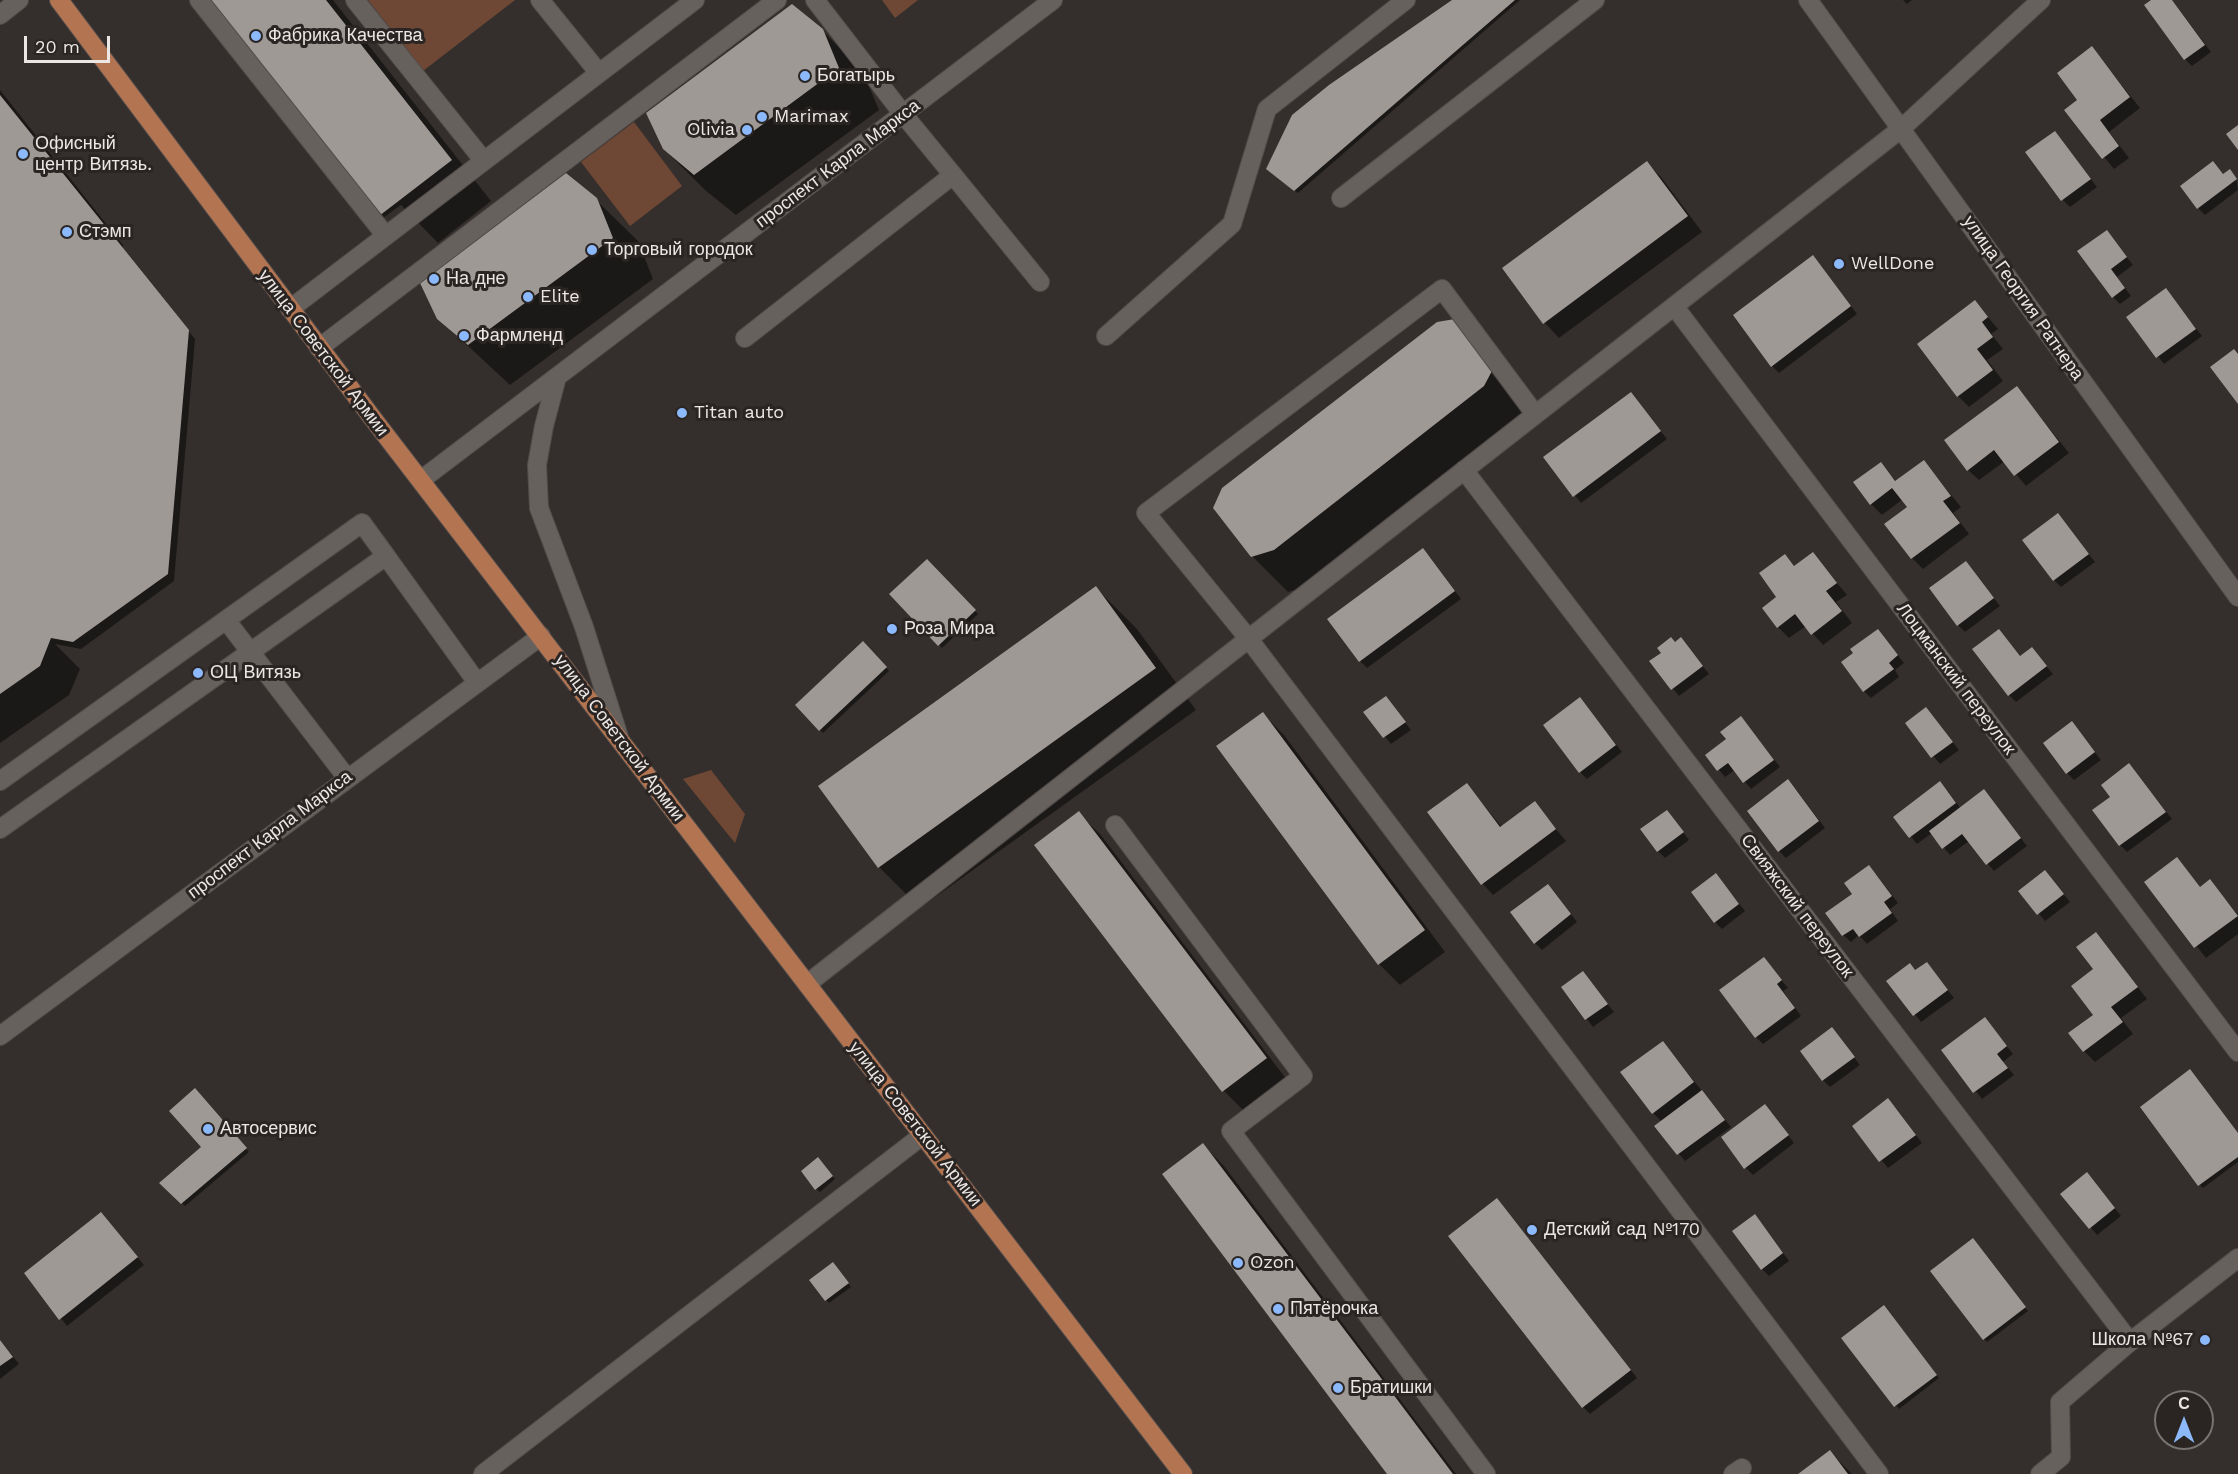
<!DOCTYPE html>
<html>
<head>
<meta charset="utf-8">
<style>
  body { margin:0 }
  #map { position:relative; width:2238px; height:1474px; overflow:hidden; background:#342f2c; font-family:"Work Sans",sans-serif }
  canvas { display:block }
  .north { position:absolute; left:2154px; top:1390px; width:60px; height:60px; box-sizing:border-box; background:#2a2523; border:2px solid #777371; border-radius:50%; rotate:0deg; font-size:16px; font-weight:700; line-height:24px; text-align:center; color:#ebe7e5 }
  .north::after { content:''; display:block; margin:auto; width:21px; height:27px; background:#8bb9fc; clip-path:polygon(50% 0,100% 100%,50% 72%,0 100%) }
  .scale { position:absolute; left:24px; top:36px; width:86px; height:27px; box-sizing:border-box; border:3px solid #ebe7e5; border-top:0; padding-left:8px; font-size:18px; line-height:21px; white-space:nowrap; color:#ebe7e5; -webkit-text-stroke:4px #2a2523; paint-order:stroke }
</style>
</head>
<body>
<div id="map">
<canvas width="2238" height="1474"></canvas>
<div class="north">С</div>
<div class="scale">20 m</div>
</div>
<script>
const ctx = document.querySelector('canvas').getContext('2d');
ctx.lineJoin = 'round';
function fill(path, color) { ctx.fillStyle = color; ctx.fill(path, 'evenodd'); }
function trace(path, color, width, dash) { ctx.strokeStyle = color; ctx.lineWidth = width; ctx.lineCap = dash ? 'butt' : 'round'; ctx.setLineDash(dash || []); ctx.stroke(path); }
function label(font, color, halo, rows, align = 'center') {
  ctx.font = font + ' "Work Sans",sans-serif'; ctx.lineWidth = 6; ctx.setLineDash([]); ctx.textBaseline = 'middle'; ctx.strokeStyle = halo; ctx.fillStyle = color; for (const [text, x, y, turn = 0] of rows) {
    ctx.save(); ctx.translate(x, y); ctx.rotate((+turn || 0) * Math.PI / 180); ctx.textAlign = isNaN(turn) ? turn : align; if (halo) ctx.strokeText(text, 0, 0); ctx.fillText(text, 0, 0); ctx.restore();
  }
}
const green = new Path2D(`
  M 368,0 L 515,0 L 423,71 Z
  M 882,0 L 918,0 L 895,18 Z
  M 634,122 L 682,186 L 630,226 L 581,162 Z
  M 711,770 L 745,814 L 735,843 L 683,779 Z`);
const shadow = new Path2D(`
  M 211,0 L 333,0 L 491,201 L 438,243 L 401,205 L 383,218 Z
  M 1454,0 L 1520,0 L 1298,193 L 1271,172 Z
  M 1903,0 L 1912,0 L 1907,4 Z
  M 2153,0 L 2172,0 L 2211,52 L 2192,66 L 2185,59 Z
  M 822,30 L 863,72 L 879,110 L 736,215 L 705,190 L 664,149 Z
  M 2092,48 L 2140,108 L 2109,132 L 2129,158 L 2114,169 L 2066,110 L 2079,101 Z
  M 0,90 L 123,245 L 123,251 L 195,339 L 174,581 L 81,649 L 55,644 L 80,669 L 69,695 L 0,743 Z
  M 2054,132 L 2097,187 L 2070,207 L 2063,200 Z
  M 1647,163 L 1661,177 L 1702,232 L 1559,338 L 1545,323 L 1504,269 Z
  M 2213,163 L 2224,175 L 2229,171 L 2236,178 L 2238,190 L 2205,215 L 2198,208 Z
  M 596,200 L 638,241 L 653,279 L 510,385 L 438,318 Z
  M 2107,232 L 2133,265 L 2117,277 L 2131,296 L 2120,304 L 2113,297 Z
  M 1820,265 L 1857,314 L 1779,373 L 1772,366 Z
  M 2166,290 L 2202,336 L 2164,364 L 2128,318 Z
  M 1975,302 L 1998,329 L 1991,334 L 2003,349 L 1987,360 L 2003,381 L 1969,407 L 1958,396 Z
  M 1454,321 L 1528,406 L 1519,422 L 1310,585 L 1288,592 L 1252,556 Z
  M 2017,388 L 2069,453 L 2026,486 L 2005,461 L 1979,480 L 1968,470 Z
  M 1631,394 L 1667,439 L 1581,503 L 1545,458 Z
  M 1924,462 L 1961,507 L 1953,513 L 1969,534 L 1923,569 L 1912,558 L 1909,508 L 1903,499 L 1882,515 L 1871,504 L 1880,464 L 1897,482 Z
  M 2058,515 L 2095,562 L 2061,587 L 2054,580 Z
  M 1813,554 L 1847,595 L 1836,602 L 1852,623 L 1823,645 L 1806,626 L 1789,638 L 1778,627 L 1778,597 L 1784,556 L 1796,567 Z
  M 1430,557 L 1461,599 L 1367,668 L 1360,661 Z
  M 927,561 L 978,614 L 942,648 L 891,594 Z
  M 1966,563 L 2000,606 L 1965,632 L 1958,625 Z
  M 1096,588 L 1137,629 L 1196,710 L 920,908 L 879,867 L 820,786 Z
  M 1878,631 L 1904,663 L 1895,670 L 1899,677 L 1871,698 L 1864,691 Z
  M 1999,631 L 2021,657 L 2032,649 L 2053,674 L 2016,702 L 2009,695 Z
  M 1681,639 L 1709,674 L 1679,696 L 1651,661 Z
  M 863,643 L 889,671 L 823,733 L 797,706 Z
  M 1386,698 L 1411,730 L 1391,744 L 1365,712 Z
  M 1580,699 L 1622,752 L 1587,779 L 1580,772 Z
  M 1926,709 L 1959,750 L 1940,764 L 1907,724 Z
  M 1263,714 L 1284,735 L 1445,952 L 1400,985 L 1379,964 Z
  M 1741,718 L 1780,767 L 1751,789 L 1735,770 L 1725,777 L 1707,755 L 1728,739 Z
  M 2072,723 L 2101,760 L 2074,780 L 2067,773 Z
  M 2129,765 L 2172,819 L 2127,852 L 2120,845 L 2112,797 Z
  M 1467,785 L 1502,827 L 1534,803 L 1566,841 L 1493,895 L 1483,884 Z
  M 1795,788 L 1825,828 L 1786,858 L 1779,851 Z
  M 1947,790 L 1961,809 L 1984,791 L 2027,846 L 1994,871 L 1969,841 L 1950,855 L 1932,833 L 1917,844 L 1895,817 Z
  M 1078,813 L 1100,834 L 1287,1080 L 1245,1112 L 1224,1091 Z
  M 1673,819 L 1689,840 L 1665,858 L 1658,851 Z
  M 2176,859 L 2201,888 L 2210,881 L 2238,915 L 2238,934 L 2206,958 L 2146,882 Z
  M 2045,872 L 2070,902 L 2045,921 L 2020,891 Z
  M 1876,874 L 1898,903 L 1890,909 L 1898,921 L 1867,944 L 1859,935 L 1851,942 L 1843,935 L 1854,894 Z
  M 1716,875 L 1745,911 L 1722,929 L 1715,922 Z
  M 1555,893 L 1577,922 L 1542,950 L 1535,943 Z
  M 2096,934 L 2147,999 L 2121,1018 L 2133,1034 L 2095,1062 L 2084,1051 L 2095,1015 Z
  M 1764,959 L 1788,988 L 1783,991 L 1801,1016 L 1763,1044 L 1756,1037 Z
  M 1927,963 L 1954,998 L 1921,1022 L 1889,982 L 1916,971 Z
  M 1583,973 L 1614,1012 L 1593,1027 L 1563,988 Z
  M 1985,1019 L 2013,1054 L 2003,1062 L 2014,1075 L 1982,1099 L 1943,1050 Z
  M 1832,1029 L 1860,1065 L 1830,1087 L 1823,1080 Z
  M 1669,1050 L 1731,1127 L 1685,1161 L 1656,1126 L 1662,1122 L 1653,1113 Z
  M 198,1093 L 249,1152 L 185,1206 L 161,1183 L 203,1147 Z
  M 1895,1107 L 1922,1143 L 1888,1168 L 1854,1126 Z
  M 1772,1113 L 1794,1143 L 1753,1175 L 1746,1168 Z
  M 2238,1134 L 2238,1162 L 2203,1188 L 2200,1185 Z
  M 1203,1145 L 1224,1166 L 1456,1474 L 1389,1474 Z
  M 821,1162 L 835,1179 L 820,1192 L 816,1189 Z
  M 2087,1174 L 2121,1216 L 2097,1235 L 2062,1194 Z
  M 1504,1207 L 1637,1378 L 1590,1414 L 1583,1407 Z
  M 101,1214 L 144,1265 L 67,1326 L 27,1274 Z
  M 1761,1223 L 1789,1261 L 1769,1276 L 1762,1269 Z
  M 1976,1243 L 2028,1311 L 1987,1342 L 1984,1339 Z
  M 836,1267 L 851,1287 L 829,1303 L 812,1280 Z
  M 1887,1310 L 1939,1378 L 1899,1409 L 1844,1338 Z
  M 0,1340 L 19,1364 L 0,1379 Z
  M 1830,1452 L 1852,1474 L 1800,1474 Z`);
const building = new Path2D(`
  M 209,0 L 326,0 L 452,160 L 379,216 Z
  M 1452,0 L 1515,0 L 1294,191 L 1266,169 L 1292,115 L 1329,85 Z
  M 2151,0 L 2172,0 L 2205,45 L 2184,60 L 2144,5 Z
  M 792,4 L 823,29 L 839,68 L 694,175 L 663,149 L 646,113 Z
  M 2092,46 L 2130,97 L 2100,120 L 2119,146 L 2102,159 L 2064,110 L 2077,100 L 2057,73 Z
  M 0,95 L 189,330 L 168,574 L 73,642 L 51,638 L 40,666 L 0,694 Z
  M 2238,125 L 2238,150 L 2226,134 Z
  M 2055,131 L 2091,179 L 2061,201 L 2025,152 Z
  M 1647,161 L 1688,216 L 1543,324 L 1502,268 Z
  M 2213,161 L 2223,174 L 2230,169 L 2237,179 L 2197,209 L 2180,186 Z
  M 566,173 L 597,198 L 613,238 L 468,345 L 437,319 L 420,283 Z
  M 2107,230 L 2127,257 L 2111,269 L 2125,288 L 2112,298 L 2077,251 Z
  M 1813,255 L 1851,306 L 1771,367 L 1733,315 Z
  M 2166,288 L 2196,329 L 2156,358 L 2126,317 Z
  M 1975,300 L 1988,317 L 1982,322 L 1993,337 L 1977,349 L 1993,370 L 1957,397 L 1917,344 Z
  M 1455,319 L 1493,369 L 1484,386 L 1274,550 L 1251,557 L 1213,508 L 1222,488 L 1437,322 Z
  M 2234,349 L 2238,354 L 2238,404 L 2210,367 Z
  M 2017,386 L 2059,442 L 2014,476 L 1994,450 L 1967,471 L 1944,440 Z
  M 1631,392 L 1661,431 L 1573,497 L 1543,457 Z
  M 1924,460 L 1951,496 L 1943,501 L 1960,523 L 1911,559 L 1884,524 L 1907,507 L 1892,488 L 1870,505 L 1853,482 L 1881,462 L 1895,481 Z
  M 2058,513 L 2089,554 L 2053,581 L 2022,540 Z
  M 1423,548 L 1455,591 L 1359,662 L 1327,619 Z
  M 1813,552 L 1837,583 L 1826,591 L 1842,611 L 1811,635 L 1795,614 L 1777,628 L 1762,608 L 1776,597 L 1759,573 L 1785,554 L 1794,566 Z
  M 927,559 L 976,610 L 938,646 L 889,594 Z
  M 1966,561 L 1994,598 L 1957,626 L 1929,588 Z
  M 1096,586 L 1156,668 L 878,868 L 818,786 Z
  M 1878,629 L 1898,655 L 1889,663 L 1894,669 L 1863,692 L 1841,662 L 1853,653 L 1850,649 Z
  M 1999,629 L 2020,656 L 2032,647 L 2047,666 L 2008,696 L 1972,649 Z
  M 1671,637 L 1675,642 L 1681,637 L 1703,666 L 1671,690 L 1649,661 L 1661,653 L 1657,648 Z
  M 863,641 L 887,667 L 819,731 L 795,705 Z
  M 1386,696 L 1406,722 L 1383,738 L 1363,712 Z
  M 1580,697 L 1616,745 L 1579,773 L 1543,725 Z
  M 1926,707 L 1953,742 L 1931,758 L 1905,723 Z
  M 1263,712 L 1425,930 L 1378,965 L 1216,746 Z
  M 1741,716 L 1774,760 L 1743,783 L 1728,763 L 1717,771 L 1705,755 L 1726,739 L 1720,732 Z
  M 2072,721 L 2095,752 L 2066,774 L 2043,743 Z
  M 2129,763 L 2166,812 L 2119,846 L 2092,810 L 2110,797 L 2101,785 Z
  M 1788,779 L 1819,821 L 1778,852 L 1747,811 Z
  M 1940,781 L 1956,803 L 1909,838 L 1893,817 Z
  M 1467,783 L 1500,827 L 1535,801 L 1556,829 L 1481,885 L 1427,812 Z
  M 1984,789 L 2021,838 L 1986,865 L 1962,834 L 1942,849 L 1929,831 Z
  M 1667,810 L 1684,832 L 1657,852 L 1640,829 Z
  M 1079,811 L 1267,1058 L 1222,1092 L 1034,845 Z
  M 2177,857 L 2200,887 L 2210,879 L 2238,916 L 2194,948 L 2144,882 Z
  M 1869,865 L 1892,896 L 1884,902 L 1892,913 L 1859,937 L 1853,929 L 1842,936 L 1825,913 L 1852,894 L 1844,883 Z
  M 2045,870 L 2064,894 L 2037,915 L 2018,891 Z
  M 1716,873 L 1739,904 L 1714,923 L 1691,892 Z
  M 1548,884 L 1571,914 L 1534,944 L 1510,912 Z
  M 2096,932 L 2138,987 L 2111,1007 L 2123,1022 L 2083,1052 L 2068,1033 L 2093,1015 L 2071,986 L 2093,969 L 2076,947 Z
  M 1764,957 L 1782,980 L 1777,984 L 1795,1008 L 1755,1038 L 1719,990 Z
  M 1927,962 L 1948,990 L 1913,1016 L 1886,981 L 1910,963 L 1915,970 Z
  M 1583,971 L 1608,1004 L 1585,1020 L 1561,987 Z
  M 1985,1017 L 2007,1046 L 1997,1054 L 2008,1068 L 1973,1093 L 1941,1050 Z
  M 1832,1027 L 1855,1057 L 1822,1081 L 1800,1051 Z
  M 1663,1041 L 1694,1082 L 1652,1114 L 1620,1072 Z
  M 2190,1069 L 2238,1133 L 2238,1157 L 2198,1186 L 2140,1107 Z
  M 195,1088 L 247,1148 L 181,1204 L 159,1183 L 201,1147 L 169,1111 Z
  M 1702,1090 L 1725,1120 L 1677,1155 L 1654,1126 Z
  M 1888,1098 L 1916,1135 L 1879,1162 L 1852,1126 Z
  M 1765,1104 L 1789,1135 L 1744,1169 L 1721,1137 Z
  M 1203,1143 L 1384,1382 L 1453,1474 L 1387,1474 L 1162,1174 Z
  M 818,1157 L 833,1176 L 815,1190 L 801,1171 Z
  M 2087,1172 L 2115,1208 L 2089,1229 L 2060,1194 Z
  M 1497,1198 L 1631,1370 L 1582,1408 L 1448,1236 Z
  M 101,1212 L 138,1257 L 59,1320 L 24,1273 Z
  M 1755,1214 L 1783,1253 L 1761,1270 L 1732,1231 Z
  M 1973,1238 L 2026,1307 L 1983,1340 L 1930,1271 Z
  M 833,1262 L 849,1283 L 825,1301 L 809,1280 Z
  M 1884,1305 L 1937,1375 L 1894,1407 L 1841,1338 Z
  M 0,1340 L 13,1357 L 0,1366 Z
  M 1830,1450 L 1848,1474 L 1798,1474 Z`);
const minor = new Path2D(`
  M 199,0 L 386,236
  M 355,0 L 484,161
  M 540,0 L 599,73
  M 1808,0 L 2238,597
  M 0,15 L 19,0
  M 953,175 L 1040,282
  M 1341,198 L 1595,0
  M 1674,306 L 2238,1052
  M 290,309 L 695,0
  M 1106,336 L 1232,224 L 1267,109 L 1406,0
  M 745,338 L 953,175 L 903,114 L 815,0
  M 319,348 L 777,0
  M 557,377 L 544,426 L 537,465 L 539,508 L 584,627 L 619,737
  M 1535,414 L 1442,289 L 1146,513 L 1248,638 L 1879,1474
  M 1464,470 L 2130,1342
  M 421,480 L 1053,0
  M 386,556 L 476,681
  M 226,620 L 347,778
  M 0,781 L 362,523 L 386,556 L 0,829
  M 1115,825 L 1303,1076 L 1231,1131 L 1486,1474
  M 807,984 L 1902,128 L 2041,0
  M 0,1036 L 541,636
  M 483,1474 L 923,1135
  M 1733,1474 L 1742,1468
  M 2040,1474 L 2061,1457 L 2060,1402 L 2130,1342 L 2238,1258`);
const major = new Path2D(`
  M 59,0 L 374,420 L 1183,1474`);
const markers = [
  [256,36,6,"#8bb9fc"],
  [805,76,6,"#8bb9fc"],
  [762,117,6,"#8bb9fc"],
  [747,130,6,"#8bb9fc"],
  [23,154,6,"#8bb9fc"],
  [67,232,6,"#8bb9fc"],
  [592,250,6,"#8bb9fc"],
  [1839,264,6,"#8bb9fc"],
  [434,279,6,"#8bb9fc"],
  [528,297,6,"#8bb9fc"],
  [464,336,6,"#8bb9fc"],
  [682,413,6,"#8bb9fc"],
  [892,629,6,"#8bb9fc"],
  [198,673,6,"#8bb9fc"],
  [208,1129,6,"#8bb9fc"],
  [1532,1230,6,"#8bb9fc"],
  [1238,1263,6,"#8bb9fc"],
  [1278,1309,6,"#8bb9fc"],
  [2205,1340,6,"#8bb9fc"],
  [1338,1388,6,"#8bb9fc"]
];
const poiNames = [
  ["Фабрика Качества",268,36],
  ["Богатырь",817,76],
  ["Marimax",774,117],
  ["Olivia",735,130,"right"],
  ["Офисный",35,144],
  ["центр Витязь.",35,165],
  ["Стэмп",79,232],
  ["Торговый городок",604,250],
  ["WellDone",1851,264],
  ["На дне",446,279],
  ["Elite",540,297],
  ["Фармленд",476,336],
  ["Titan auto",694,413],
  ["Роза Мира",904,629],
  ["ОЦ Витязь",210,673],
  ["Автосервис",220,1129],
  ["Детский сад №170",1544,1230],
  ["Ozon",1250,1263],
  ["Пятёрочка",1290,1309],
  ["Школа №67",2193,1340,"right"],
  ["Братишки",1350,1388]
];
const streetNames = [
  ["проспект Карла Маркса",838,164,-37],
  ["улица Георгия Ратнера",2023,298,55],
  ["улица Советской Армии",323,353,53],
  ["Лоцманский переулок",1956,679,53],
  ["улица Советской Армии",619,738,53],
  ["проспект Карла Маркса",270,835,-37],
  ["Свияжский переулок",1797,906,53],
  ["улица Советской Армии",915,1124,52]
];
fill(green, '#6f4835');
fill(shadow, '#0007');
fill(building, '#9f9996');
trace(minor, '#524d4b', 20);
trace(major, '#524d4b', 20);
trace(minor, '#67615e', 18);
trace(major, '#b37451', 18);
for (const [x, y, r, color] of markers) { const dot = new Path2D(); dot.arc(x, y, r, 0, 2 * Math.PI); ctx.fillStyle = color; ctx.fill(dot); trace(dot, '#2a2523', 2); }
label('18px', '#ebe7e5', '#2a2523', poiNames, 'left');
label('18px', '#ebe7e5', '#2a2523', streetNames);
</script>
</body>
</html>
